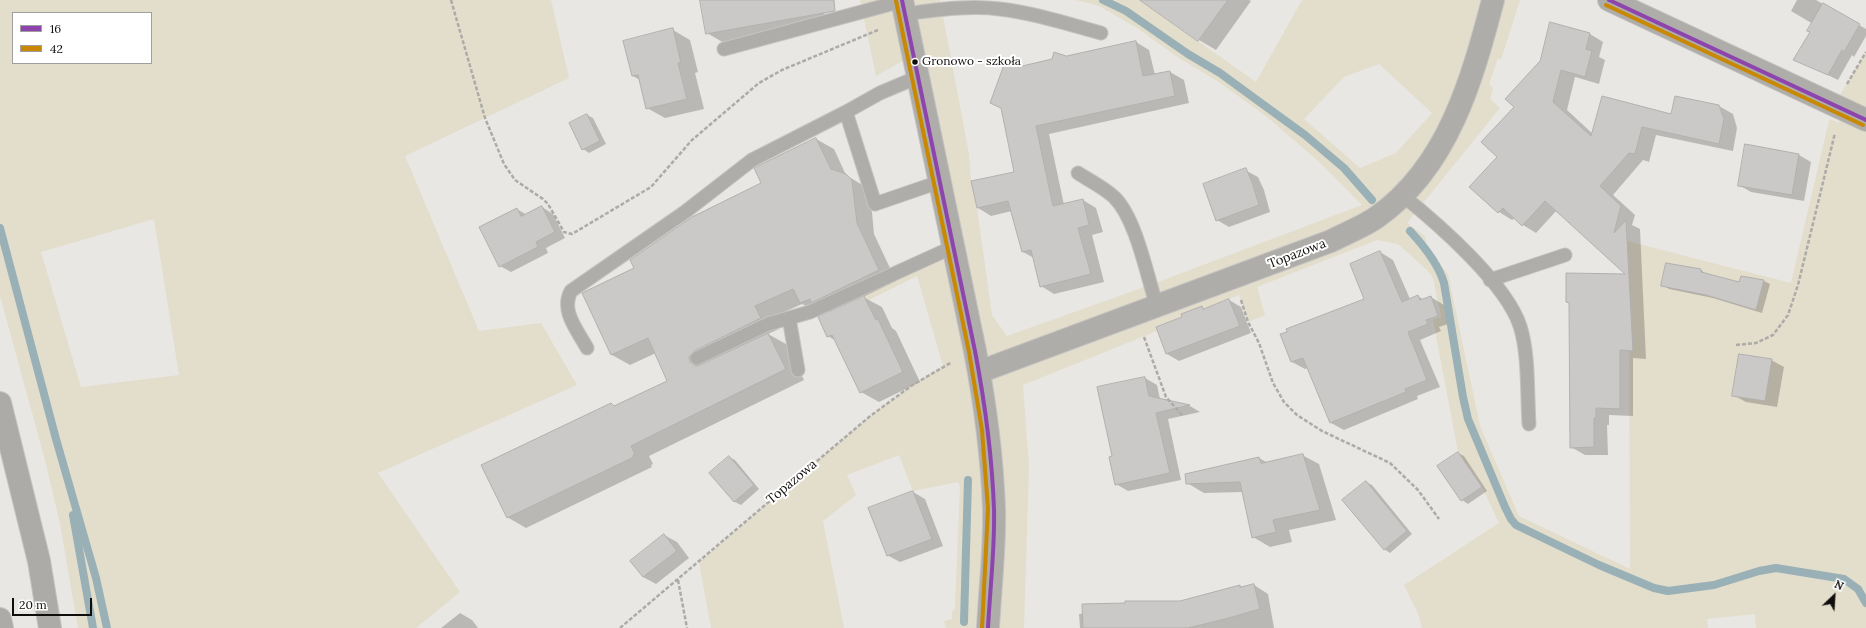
<!DOCTYPE html>
<html>
<head>
<meta charset="utf-8">
<style>
  body { margin:0 }
  #map { position:relative; width:1866px; height:628px; overflow:hidden; background:#e8e7e3; font-family:Lora,serif }
  canvas { display:block }
  .legend { position:absolute; left:12px; top:12px; width:140px; height:52px; box-sizing:border-box; background:#fff; border:1px solid #9f9f9e; margin:0; padding:5px 7px; list-style:none; font-size:12px; color:#0f0e0c }
  .legend li { display:flex; align-items:center; gap:8px; height:20px }
  .legend b { width:20px; border:1px solid #9f9f9e }
  .north { position:absolute; left:1814px; top:576px; width:40px; height:40px; -webkit-text-stroke:3px #fff; paint-order:stroke; rotate:25deg; font-size:11px; font-weight:700; line-height:16px; text-align:center; color:#0f0e0c }
  .north::after { content:''; display:block; margin:auto; width:14px; height:18px; background:#0f0e0c; clip-path:polygon(50% 0,100% 100%,50% 72%,0 100%) }
  .scale { position:absolute; left:12px; top:598px; width:80px; height:18px; box-sizing:border-box; border:2px solid #0f0e0c; border-top:0; padding-left:5px; font-size:12px; line-height:14px; white-space:nowrap; color:#0f0e0c; -webkit-text-stroke:3px #fff; paint-order:stroke }
</style>
</head>
<body>
<div id="map">
<canvas width="1866" height="628"></canvas>
<ul class="legend">
<li><b style="height:5px;background:#8e44ad"></b>16</li>
<li><b style="height:5px;background:#c98802"></b>42</li>
</ul>
<div class="north">N</div>
<div class="scale">20 m</div>
</div>
<script>
const ctx = document.querySelector('canvas').getContext('2d');
ctx.lineJoin = 'round';
function fill(path, color) { ctx.fillStyle = color; ctx.fill(path, 'evenodd'); }
function trace(path, color, width, dash) { ctx.strokeStyle = color; ctx.lineWidth = width; ctx.lineCap = dash ? 'butt' : 'round'; ctx.setLineDash(dash || []); ctx.stroke(path); }
function label(font, color, halo, rows, align = 'center') {
  ctx.font = font + ' Lora,serif'; ctx.lineWidth = 4; ctx.setLineDash([]); ctx.textBaseline = 'middle'; ctx.strokeStyle = halo; ctx.fillStyle = color; for (const [text, x, y, turn = 0] of rows) {
    ctx.save(); ctx.translate(x, y); ctx.rotate((+turn || 0) * Math.PI / 180); ctx.textAlign = isNaN(turn) ? turn : align; if (halo) ctx.strokeText(text, 0, 0); ctx.fillText(text, 0, 0); ctx.restore();
  }
}
const green = new Path2D(`
  M 0,0 L 551,0 L 569,78 L 405,156 L 479,331 L 541,323 L 577,385 L 378,473 L 460,592 L 416,628 L 78,628 L 60,524 L 45,460 L 0,296 ZM 13,13 L 151,13 L 151,63 L 13,63 ZM 154,219 L 179,375 L 81,387 L 41,252 Z
  M 860,0 L 940,0 L 969,154 L 971,181 L 977,208 L 992,315 L 1007,336 L 1150,285 L 1362,205 L 1317,160 L 1267,117 L 1219,82 L 1176,56 L 1137,28 L 1099,6 L 1076,0 L 1140,0 L 1256,82 L 1302,0 L 1520,0 L 1501,60 L 1498,58 L 1489,84 L 1493,88 L 1490,99 L 1500,108 L 1407,223 L 1425,236 L 1427,248 L 1448,274 L 1480,426 L 1519,516 L 1630,569 L 1629,273 L 1627,241 L 1791,283 L 1827,129 L 1830,119 L 1839,123 L 1845,110 L 1834,105 L 1866,52 L 1866,628 L 1756,628 L 1755,614 L 1707,619 L 1708,628 L 1422,628 L 1418,614 L 1404,585 L 1499,523 L 1482,487 L 1458,452 L 1433,320 L 1441,317 L 1433,278 L 1428,271 L 1398,244 L 1377,240 L 1257,287 L 1265,315 L 1248,322 L 1239,295 L 1203,309 L 1201,306 L 1181,314 L 1182,317 L 1156,327 L 1157,331 L 1023,385 L 1029,466 L 1024,628 L 946,628 L 944,621 L 952,619 L 952,612 L 955,608 L 960,486 L 958,482 L 913,491 L 899,455 L 847,475 L 856,495 L 823,521 L 844,628 L 711,628 L 699,562 L 869,417 L 911,386 L 943,366 L 917,276 L 867,301 L 860,288 L 953,247 L 913,55 L 876,76 ZM 1379,64 L 1432,113 L 1396,153 L 1360,168 L 1304,119 L 1344,77 Z`);
const shadow = new Path2D(`
  M 701,0 L 819,0 L 824,7 L 825,18 L 724,43 L 707,33 Z
  M 1142,0 L 1249,0 L 1251,1 L 1216,50 L 1199,40 Z
  M 1797,0 L 1816,0 L 1866,29 L 1866,36 L 1854,57 L 1852,55 L 1838,80 L 1795,59 L 1811,32 L 1813,24 L 1791,11 Z
  M 673,30 L 690,40 L 698,72 L 695,73 L 704,109 L 665,118 L 647,108 L 640,80 L 633,76 Z
  M 1590,34 L 1603,42 L 1599,57 L 1605,60 L 1599,84 L 1575,77 L 1567,110 L 1593,134 L 1719,106 L 1733,114 L 1737,128 L 1733,151 L 1656,135 L 1649,162 L 1643,160 L 1613,195 L 1635,215 L 1632,225 L 1640,229 L 1646,359 L 1633,358 L 1633,416 L 1609,415 L 1609,425 L 1607,425 L 1608,455 L 1585,455 L 1571,447 L 1570,304 L 1567,302 L 1628,275 L 1557,210 L 1536,233 L 1523,225 L 1515,218 L 1512,220 L 1499,212 L 1471,186 L 1498,157 L 1483,142 Z
  M 1136,42 L 1149,50 L 1155,75 L 1170,72 L 1184,80 L 1189,103 L 1049,134 L 1064,205 L 1083,200 L 1096,208 L 1103,232 L 1092,235 L 1104,282 L 1054,294 L 1041,286 L 1034,258 L 1023,252 L 1012,211 L 991,216 L 978,208 L 1015,173 L 1002,109 L 991,103 L 1017,68 Z
  M 587,115 L 593,118 L 606,144 L 589,153 L 583,149 Z
  M 816,139 L 834,149 L 846,175 L 864,186 L 870,191 L 874,234 L 896,281 L 863,297 L 882,307 L 892,328 L 896,331 L 920,382 L 879,402 L 861,392 L 836,341 L 828,336 L 831,313 L 826,310 L 819,313 L 802,304 L 773,317 L 779,329 L 768,334 L 786,344 L 804,380 L 649,456 L 653,464 L 651,465 L 652,467 L 526,528 L 507,517 L 611,404 L 615,406 L 668,381 L 656,353 L 630,365 L 612,355 L 583,294 L 635,268 L 763,184 Z
  M 1799,155 L 1811,162 L 1804,201 L 1751,192 L 1739,185 Z
  M 1245,170 L 1258,177 L 1264,190 L 1270,212 L 1229,227 L 1217,220 Z
  M 542,207 L 553,214 L 565,238 L 546,248 L 548,253 L 511,272 L 500,266 L 517,209 L 527,215 Z
  M 1380,252 L 1393,260 L 1410,299 L 1418,296 L 1424,300 L 1431,297 L 1444,305 L 1451,323 L 1439,327 L 1441,331 L 1420,340 L 1440,387 L 1417,396 L 1418,399 L 1344,430 L 1331,423 L 1308,368 L 1305,369 L 1292,362 L 1282,335 L 1366,299 Z
  M 1701,270 L 1707,275 L 1740,283 L 1741,277 L 1764,281 L 1770,284 L 1762,313 L 1713,298 L 1669,289 L 1663,285 Z
  M 1229,300 L 1241,307 L 1251,333 L 1179,361 L 1167,354 L 1183,317 L 1201,307 L 1205,309 Z
  M 1771,360 L 1784,367 L 1777,407 L 1746,402 L 1733,395 Z
  M 1145,378 L 1157,385 L 1160,399 L 1190,406 L 1200,412 L 1168,419 L 1181,480 L 1128,491 L 1116,484 L 1113,457 Z
  M 1458,453 L 1464,456 L 1487,491 L 1468,504 L 1462,500 Z
  M 1302,455 L 1319,464 L 1336,520 L 1289,530 L 1292,542 L 1270,547 L 1253,537 L 1243,492 L 1204,493 L 1187,483 L 1259,458 L 1268,463 Z
  M 729,457 L 735,460 L 759,489 L 741,505 L 735,502 L 710,473 Z
  M 1366,482 L 1372,485 L 1412,534 L 1390,553 L 1384,549 Z
  M 913,492 L 925,499 L 943,546 L 900,562 L 887,555 Z
  M 664,535 L 677,542 L 689,558 L 656,584 L 643,577 Z
  M 1254,585 L 1268,594 L 1274,628 L 1080,628 L 1079,614 L 1180,602 L 1240,586 L 1243,588 Z
  M 460,613 L 472,620 L 478,628 L 441,628 Z`);
const stream = new Path2D(`
  M 1103,0 L 1126,11 L 1188,54 L 1220,73 L 1261,103 L 1305,135 L 1344,168 L 1372,200
  M 0,228 L 56,439 L 96,578 L 107,628
  M 1410,231 C 1424,246 1438,263 1444,283 L 1463,397 L 1468,419 L 1505,507 L 1511,519 L 1516,525 L 1599,565 L 1654,588 L 1668,591 L 1714,585 L 1759,571 L 1776,568 L 1844,579 L 1858,589 L 1866,603
  M 73,515 L 93,628
  M 964,622 L 968,480`);
const building = new Path2D(`
  M 700,0 L 834,0 L 835,11 L 706,34 Z
  M 1140,0 L 1228,0 L 1198,41 Z
  M 1823,3 L 1860,24 L 1844,52 L 1842,50 L 1828,75 L 1793,60 L 1810,32 L 1807,31 Z
  M 1550,22 L 1590,33 L 1586,49 L 1592,51 L 1585,77 L 1561,70 L 1553,102 L 1591,136 L 1602,96 L 1671,114 L 1675,96 L 1719,105 L 1724,119 L 1719,144 L 1642,127 L 1635,154 L 1629,153 L 1600,186 L 1621,206 L 1614,233 L 1626,220 L 1633,351 L 1620,350 L 1620,409 L 1596,408 L 1596,418 L 1594,418 L 1594,447 L 1570,448 L 1569,303 L 1566,302 L 1566,273 L 1625,274 L 1545,201 L 1522,226 L 1503,208 L 1498,213 L 1469,187 L 1497,157 L 1481,142 L 1514,107 L 1505,99 L 1540,61 Z
  M 673,28 L 681,63 L 678,63 L 687,99 L 646,109 L 638,75 L 632,76 L 623,41 Z
  M 1136,41 L 1143,76 L 1170,71 L 1175,96 L 1036,126 L 1053,206 L 1083,199 L 1089,225 L 1078,228 L 1091,274 L 1040,287 L 1031,250 L 1022,252 L 1008,201 L 977,208 L 971,181 L 1014,172 L 1001,108 L 990,103 L 1005,62 L 1018,67 L 1052,59 L 1054,52 L 1066,56 Z
  M 587,114 L 600,141 L 582,150 L 569,123 Z
  M 816,138 L 831,169 L 846,174 L 852,180 L 857,223 L 879,270 L 811,303 L 810,299 L 800,303 L 793,289 L 755,306 L 761,318 L 694,351 L 689,357 L 690,362 L 696,366 L 700,365 L 768,333 L 786,369 L 631,446 L 635,454 L 633,455 L 634,457 L 507,518 L 481,465 L 611,403 L 614,406 L 667,381 L 648,338 L 611,355 L 582,293 L 634,268 L 630,260 L 692,217 L 761,183 L 754,168 L 756,167 Z
  M 1745,144 L 1799,154 L 1792,195 L 1738,186 Z
  M 1246,168 L 1252,182 L 1259,205 L 1216,221 L 1203,184 Z
  M 542,206 L 555,232 L 536,242 L 538,247 L 499,267 L 479,227 L 517,208 L 521,216 Z
  M 1380,251 L 1402,302 L 1418,295 L 1420,300 L 1431,296 L 1438,316 L 1426,320 L 1428,324 L 1408,332 L 1427,380 L 1405,389 L 1406,392 L 1330,423 L 1303,358 L 1291,362 L 1280,334 L 1287,332 L 1286,329 L 1364,299 L 1350,264 Z
  M 1666,263 L 1701,269 L 1701,272 L 1739,282 L 1741,276 L 1764,280 L 1756,310 L 1706,295 L 1661,286 Z
  M 864,296 L 876,320 L 878,319 L 903,372 L 860,393 L 832,335 L 827,337 L 818,317 Z
  M 1229,299 L 1240,326 L 1166,354 L 1156,327 L 1182,317 L 1181,314 L 1202,306 L 1203,309 Z
  M 1739,354 L 1772,359 L 1765,401 L 1732,396 Z
  M 1145,377 L 1149,396 L 1190,405 L 1156,413 L 1170,473 L 1115,485 L 1109,457 L 1112,456 L 1097,387 Z
  M 1458,452 L 1482,487 L 1461,501 L 1437,466 Z
  M 1303,454 L 1320,510 L 1273,520 L 1276,532 L 1252,538 L 1240,482 L 1186,484 L 1185,474 L 1259,457 L 1261,463 Z
  M 729,456 L 754,485 L 734,502 L 709,473 Z
  M 1366,481 L 1407,531 L 1384,550 L 1342,500 Z
  M 913,491 L 932,539 L 887,556 L 868,508 Z
  M 664,534 L 677,551 L 643,577 L 630,561 Z
  M 1254,584 L 1260,609 L 1225,619 L 1188,628 L 1083,628 L 1082,604 L 1125,603 L 1125,601 L 1180,601 L 1240,585 L 1240,587 Z`);
const path = new Path2D(`
  M 451,0 L 485,118 L 504,164 L 515,180 L 543,199 L 548,204 L 564,232 L 572,234 L 651,187 L 692,140 L 759,83 L 782,70 L 878,30
  M 1847,84 L 1866,52
  M 1241,300 L 1248,322 L 1259,343 L 1273,383 L 1284,402 L 1297,415 L 1322,431 L 1390,463 L 1418,490 L 1439,519
  M 1144,337 L 1166,397 L 1182,415
  M 1736,345 L 1756,343 L 1773,335 L 1788,315 L 1798,285 L 1835,133
  M 678,580 L 687,628
  M 620,628 L 869,417 L 911,386 L 952,362`);
const service = new Path2D(`
  M 905,14 C 935,10 969,5 1000,9 C 1034,13 1068,24 1101,33
  M 724,49 L 902,1
  M 918,77 L 880,93 L 846,112 L 875,204 L 939,182
  M 1078,173 C 1090,181 1103,187 1114,197 C 1136,218 1147,276 1157,307
  M 1402,195 C 1437,223 1506,283 1520,326 C 1529,354 1527,394 1529,424
  M 1490,280 L 1565,255
  M 789,318 L 798,370
  M 587,348 C 578,331 560,311 571,291 L 685,212 L 752,160 L 846,112
  M 697,358 L 768,324 L 810,312 L 953,247`);
const minor = new Path2D(`
  M 1609,0 L 1866,120
  M 979,372 L 1331,241 C 1346,233 1363,227 1377,217 C 1448,167 1472,80 1493,0`);
const tertiary = new Path2D(`
  M 902,0 L 975,351 C 985,403 992,456 994,509 C 995,548 990,589 988,628`);
const motorway = new Path2D(`
  M 0,403 L 39,561 L 50,628
  M 0,619 L 2,628`);
const bus1 = new Path2D(`
  M 902,0 L 975,351 C 985,403 992,456 994,509 C 995,549 990,588 988,628
  M 1609,0 L 1866,120`);
const bus2 = new Path2D(`
  M 896,1 L 969,352 L 982,430 L 988,509 L 982,628
  M 1606,5 L 1863,125`);
const markers = [
  [915,62,3.5,"#0f0e0c"]
];
const busNames = [
  ["Gronowo - szkoła",922,62]
];
const streetNames = [
  ["Topazowa",1297,254,-21],
  ["Topazowa",792,482,-40]
];
fill(green, '#e3ddcb');
fill(shadow, '#0003');
trace(stream, '#98b0b6', 8);
fill(building, '#cbc9c8');
trace(building, '#b1b0af', 1);
trace(service, '#c4c3c1', 15);
trace(minor, '#c4c3c1', 24);
trace(tertiary, '#c4c3c1', 24);
trace(motorway, '#c4c3c1', 24);
trace(path, '#acaba8', 2.5, [4, 2]);
trace(service, '#aeada9', 13);
trace(minor, '#aeada9', 22);
trace(tertiary, '#aeada9', 22);
trace(motorway, '#acaba7', 22);
trace(bus1, '#8e44ad', 4);
trace(bus2, '#c98802', 4);
for (const [x, y, r, color] of markers) { const dot = new Path2D(); dot.arc(x, y, r, 0, 2 * Math.PI); ctx.fillStyle = color; ctx.fill(dot); trace(dot, '#fff', 1.5); }
label('12px', '#0f0e0c', '#fff', busNames, 'left');
label('13px', '#0f0e0c', '#fff', streetNames);
</script>
</body>
</html>
